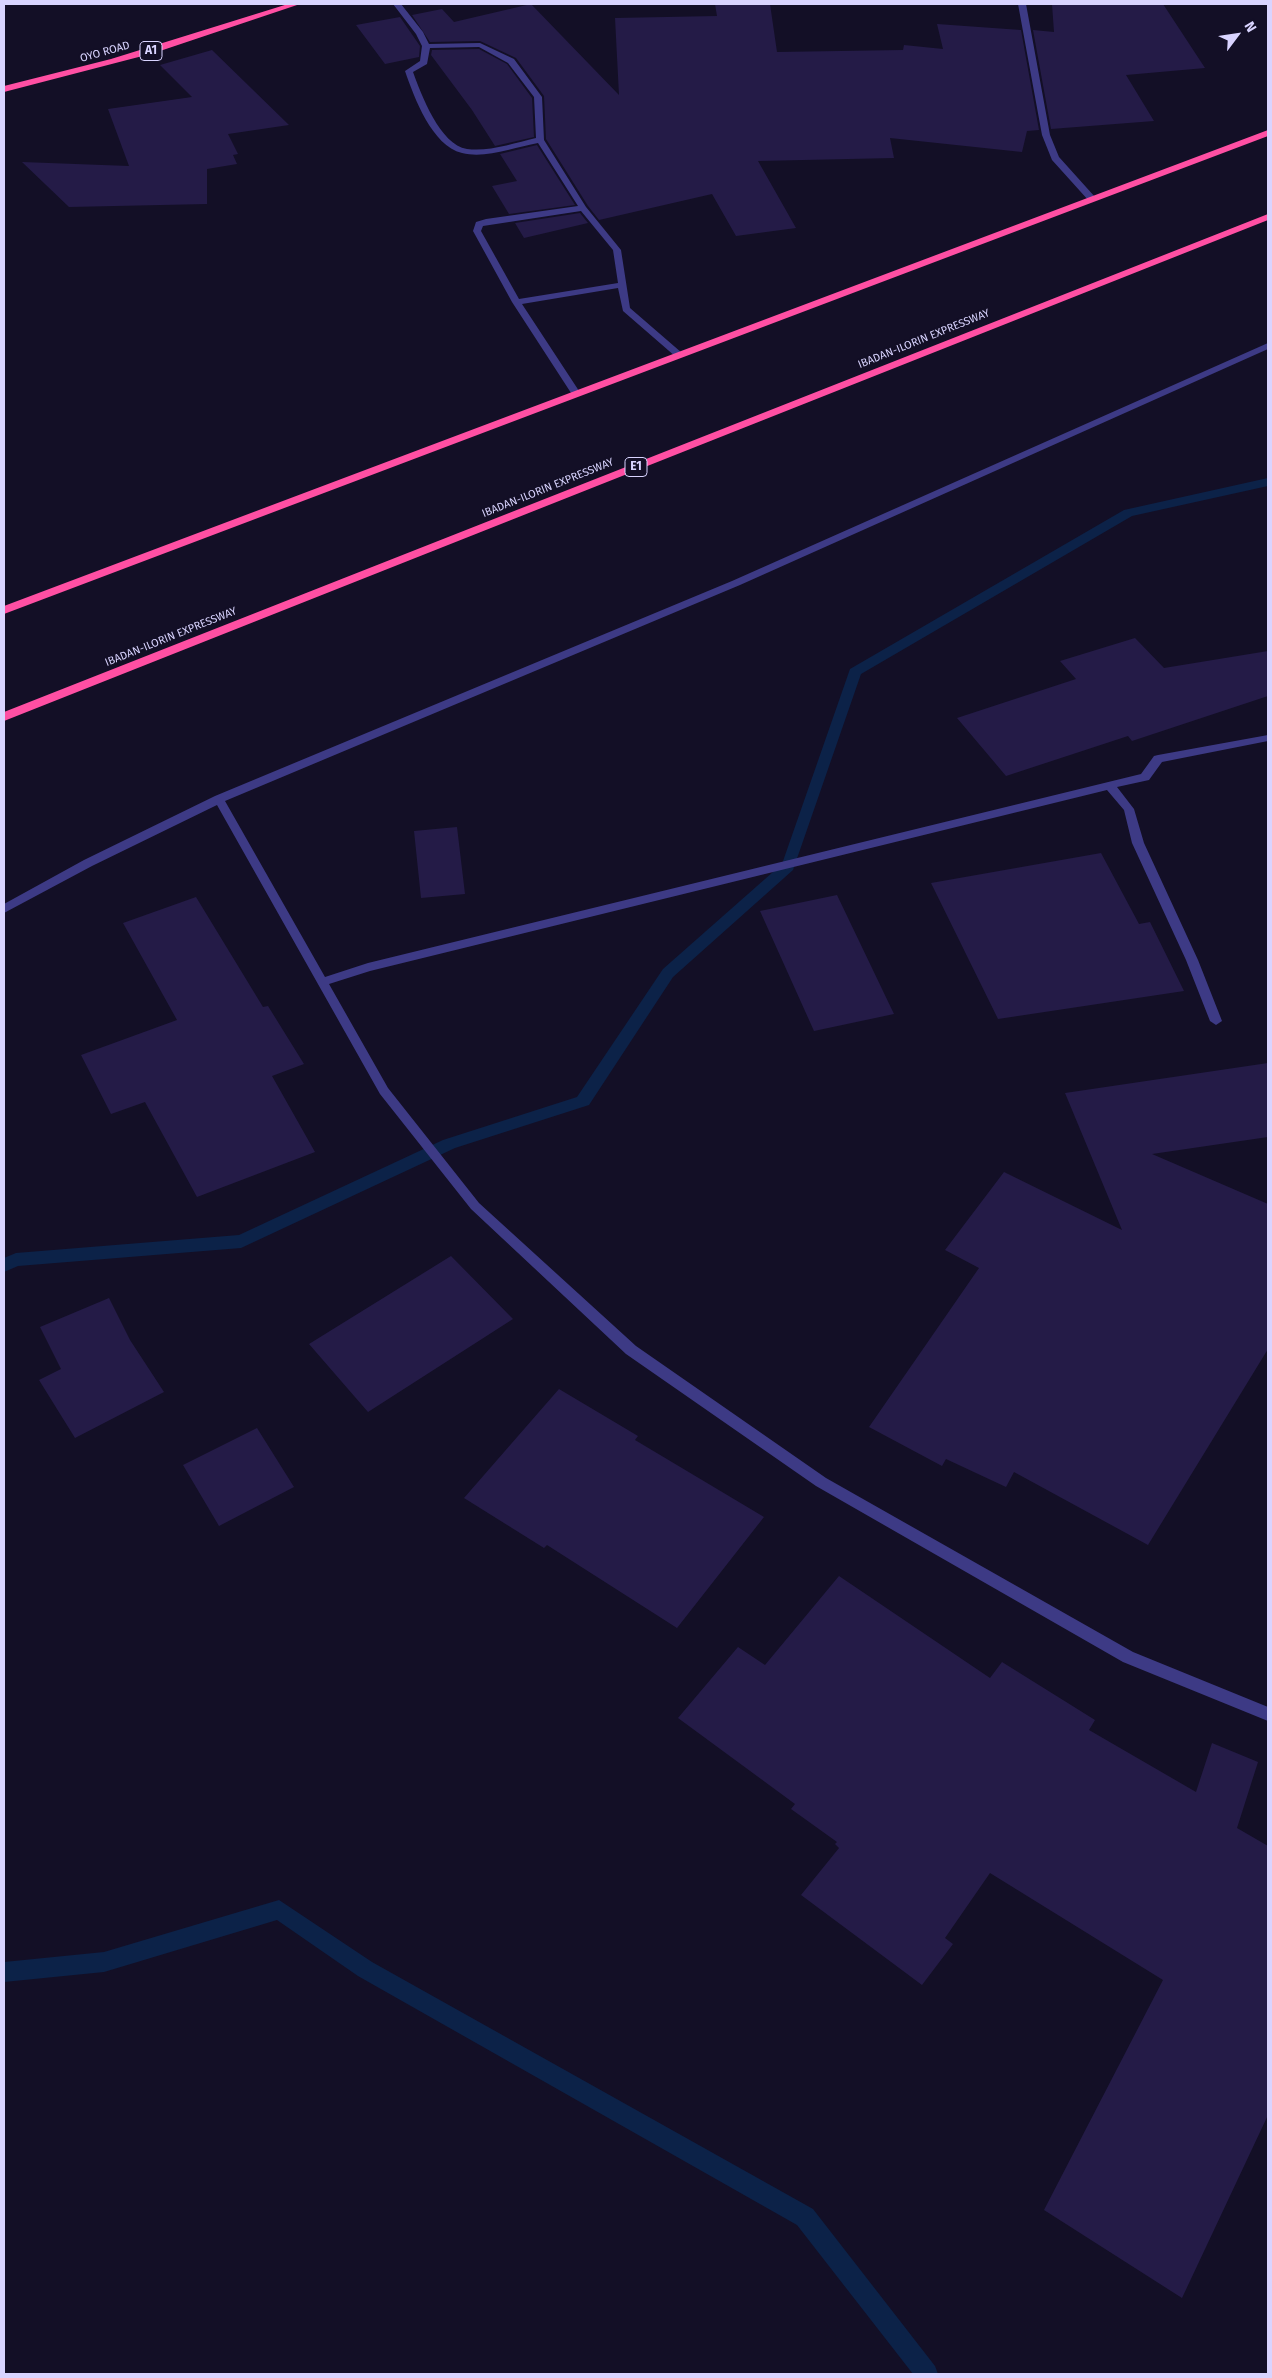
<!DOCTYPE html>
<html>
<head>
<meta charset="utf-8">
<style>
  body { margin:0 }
  #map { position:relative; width:1272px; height:2378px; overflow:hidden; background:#130f26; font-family:"Fira Sans",sans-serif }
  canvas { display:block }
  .frame { position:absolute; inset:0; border:5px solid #d9d4ff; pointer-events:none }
  .north { position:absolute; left:1212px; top:10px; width:50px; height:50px; -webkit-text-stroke:4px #130f26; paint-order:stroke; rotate:59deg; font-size:14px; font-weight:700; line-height:20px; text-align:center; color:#d9d4ff }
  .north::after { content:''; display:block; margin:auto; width:18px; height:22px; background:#d9d4ff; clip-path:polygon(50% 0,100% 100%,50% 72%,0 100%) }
</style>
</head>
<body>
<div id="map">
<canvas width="1272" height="2378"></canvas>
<div class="frame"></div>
<div class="north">N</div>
</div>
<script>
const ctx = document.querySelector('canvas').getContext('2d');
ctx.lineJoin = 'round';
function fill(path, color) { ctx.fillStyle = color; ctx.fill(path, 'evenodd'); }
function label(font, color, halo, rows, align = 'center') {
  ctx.font = font + ' "Fira Sans",sans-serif'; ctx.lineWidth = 4; ctx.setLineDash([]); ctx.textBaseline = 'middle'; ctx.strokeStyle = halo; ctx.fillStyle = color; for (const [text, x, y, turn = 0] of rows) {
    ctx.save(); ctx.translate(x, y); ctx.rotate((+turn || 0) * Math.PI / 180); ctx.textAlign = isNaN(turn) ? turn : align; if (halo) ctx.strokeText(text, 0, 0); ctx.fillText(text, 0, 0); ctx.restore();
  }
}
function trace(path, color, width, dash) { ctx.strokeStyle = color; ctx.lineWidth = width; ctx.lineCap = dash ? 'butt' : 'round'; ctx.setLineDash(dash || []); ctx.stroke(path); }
const stream = new Path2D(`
  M 1268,478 L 1268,486 L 1132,516 L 861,674 L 793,870 L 673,977 L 589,1105 L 455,1148 L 241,1248 L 18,1266 L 4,1272 L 4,1258 L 16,1253 L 239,1235 L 443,1140 L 577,1097 L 663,969 L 782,864 L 850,669 L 1124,510 Z
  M 279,1900 L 372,1962 L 813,2209 L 935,2366 L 938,2374 L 913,2374 L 797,2225 L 358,1976 L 277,1920 L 104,1972 L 4,1982 L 4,1962 L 104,1952 Z`);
const building = new Path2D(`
  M 531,4 L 619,95 L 615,18 L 717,16 L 715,4 L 770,4 L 777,52 L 903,50 L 904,45 L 943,49 L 937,24 L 1021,30 L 1039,130 L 1027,131 L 1022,152 L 890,138 L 894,158 L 758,161 L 796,228 L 736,236 L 712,194 L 599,220 L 588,206 L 546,139 L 544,96 L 516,58 L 480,41 L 430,42 L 412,15 L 442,9 L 454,22 Z
  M 1052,4 L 1163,4 L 1205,68 L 1126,75 L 1154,121 L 1051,129 L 1033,30 L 1054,32 Z
  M 400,17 L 420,46 L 419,57 L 385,64 L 356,25 Z
  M 479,49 L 507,64 L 532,98 L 534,137 L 495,146 L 472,110 L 431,55 L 432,50 Z
  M 212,50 L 289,125 L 228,134 L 238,154 L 233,155 L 237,164 L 207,169 L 207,204 L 69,207 L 22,162 L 129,166 L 108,109 L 192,97 L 160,65 Z
  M 537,145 L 575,205 L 509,214 L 492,186 L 517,181 L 500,154 Z
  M 580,213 L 588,223 L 524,238 L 515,223 Z
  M 1135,638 L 1164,668 L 1268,651 L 1268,696 L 1132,741 L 1128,736 L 1006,776 L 957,718 L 1076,679 L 1060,661 Z
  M 457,827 L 465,894 L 421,898 L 414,831 Z
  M 1101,853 L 1139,924 L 1150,922 L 1184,991 L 998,1019 L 931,883 Z
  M 837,895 L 894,1014 L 814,1031 L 760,911 Z
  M 196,897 L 263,1007 L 268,1006 L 304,1064 L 272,1076 L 315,1152 L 197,1197 L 145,1102 L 111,1114 L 81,1055 L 177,1020 L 123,923 Z
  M 1268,1063 L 1268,1137 L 1152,1154 L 1268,1204 L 1268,1349 L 1148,1545 L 1014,1472 L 1006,1487 L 946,1459 L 942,1466 L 869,1427 L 979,1268 L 945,1250 L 1004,1172 L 1122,1230 L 1065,1093 Z
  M 451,1256 L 513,1319 L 368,1412 L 309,1344 Z
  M 109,1298 L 130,1340 L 164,1392 L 75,1438 L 39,1380 L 61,1369 L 40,1327 Z
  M 559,1389 L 638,1436 L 635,1440 L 764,1517 L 677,1628 L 547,1545 L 544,1548 L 464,1498 Z
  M 257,1428 L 294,1487 L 219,1526 L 183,1465 Z
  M 839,1576 L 990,1678 L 1002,1662 L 1095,1720 L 1089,1730 L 1196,1792 L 1212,1743 L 1258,1762 L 1237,1828 L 1268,1846 L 1268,2115 L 1182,2298 L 1044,2210 L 1163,1980 L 990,1873 L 945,1938 L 953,1944 L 922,1985 L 801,1895 L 839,1848 L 835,1844 L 837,1842 L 791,1809 L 795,1804 L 678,1718 L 738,1647 L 765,1665 Z`);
const lane = new Path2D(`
  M 393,4 L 401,4 L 423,32 L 429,44 L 480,43 L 514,59 L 542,97 L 544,140 L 586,207 L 621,250 L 630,308 L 682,353 L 682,357 L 676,357 L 623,311 L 618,288 L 522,304 L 581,394 L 573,396 L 512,302 L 473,231 L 476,222 L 486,219 L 578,206 L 538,143 C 515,147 486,159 462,153 C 432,146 414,97 405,71 L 420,61 L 422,46 L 416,34 ZM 479,47 L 508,63 L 534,97 L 536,138 C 514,143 489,152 467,149 C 440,145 421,94 413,72 L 427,64 L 430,48 ZM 581,211 L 613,250 L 618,283 L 519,299 L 481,231 L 483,226 Z`);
const street = new Path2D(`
  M 1018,4 L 1026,4 L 1050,135 L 1059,157 L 1095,197 L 1095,201 L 1089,201 L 1052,160 L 1042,135 Z
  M 1268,343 L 1268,349 L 740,585 L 225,801 L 325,977 L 368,963 L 1141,774 L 1154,756 L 1158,755 L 1268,735 L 1268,741 L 1162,762 L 1149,780 L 1117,787 L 1134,809 L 1144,843 L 1198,960 L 1222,1021 L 1216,1025 L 1210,1021 L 1186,960 L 1132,843 L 1124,810 L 1107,790 L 370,971 L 329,984 L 388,1088 L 479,1203 L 636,1346 L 826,1478 L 1133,1652 L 1268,1707 L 1268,1721 L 1123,1662 L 816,1486 L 626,1354 L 471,1209 L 380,1094 L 217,805 L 92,866 L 4,913 L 4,904 L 84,860 L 215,796 L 732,581 Z`);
const highway = new Path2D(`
  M 288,4 L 300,4 L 154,53 L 4,92 L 4,86 L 111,59 Z
  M 1268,130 L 1268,136 L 4,614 L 4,606 Z
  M 1268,214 L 1268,220 L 4,721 L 4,712 Z`);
const farStreetnames = [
  ["OYO ROAD",105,52,-16],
  ["IBADAN-ILORIN EXPRESSWAY",924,339,-22],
  ["IBADAN-ILORIN EXPRESSWAY",548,488,-22],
  ["IBADAN-ILORIN EXPRESSWAY",171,637,-22]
];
const shields = [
  [151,51,22],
  [636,467,22]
];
const shieldNames = [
  ["A1",151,51],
  ["E1",636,467]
];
fill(stream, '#0c2248');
fill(building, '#241b47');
fill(lane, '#3d3a85');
fill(street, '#3d3a85');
fill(highway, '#ff4fa3');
label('11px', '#d9d4ff', '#130f26', farStreetnames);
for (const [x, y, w] of shields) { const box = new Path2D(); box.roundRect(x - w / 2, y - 9.5, w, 19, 4); ctx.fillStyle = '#130f26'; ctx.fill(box); trace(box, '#d9d4ff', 1); }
label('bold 12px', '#d9d4ff', null, shieldNames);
</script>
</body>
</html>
